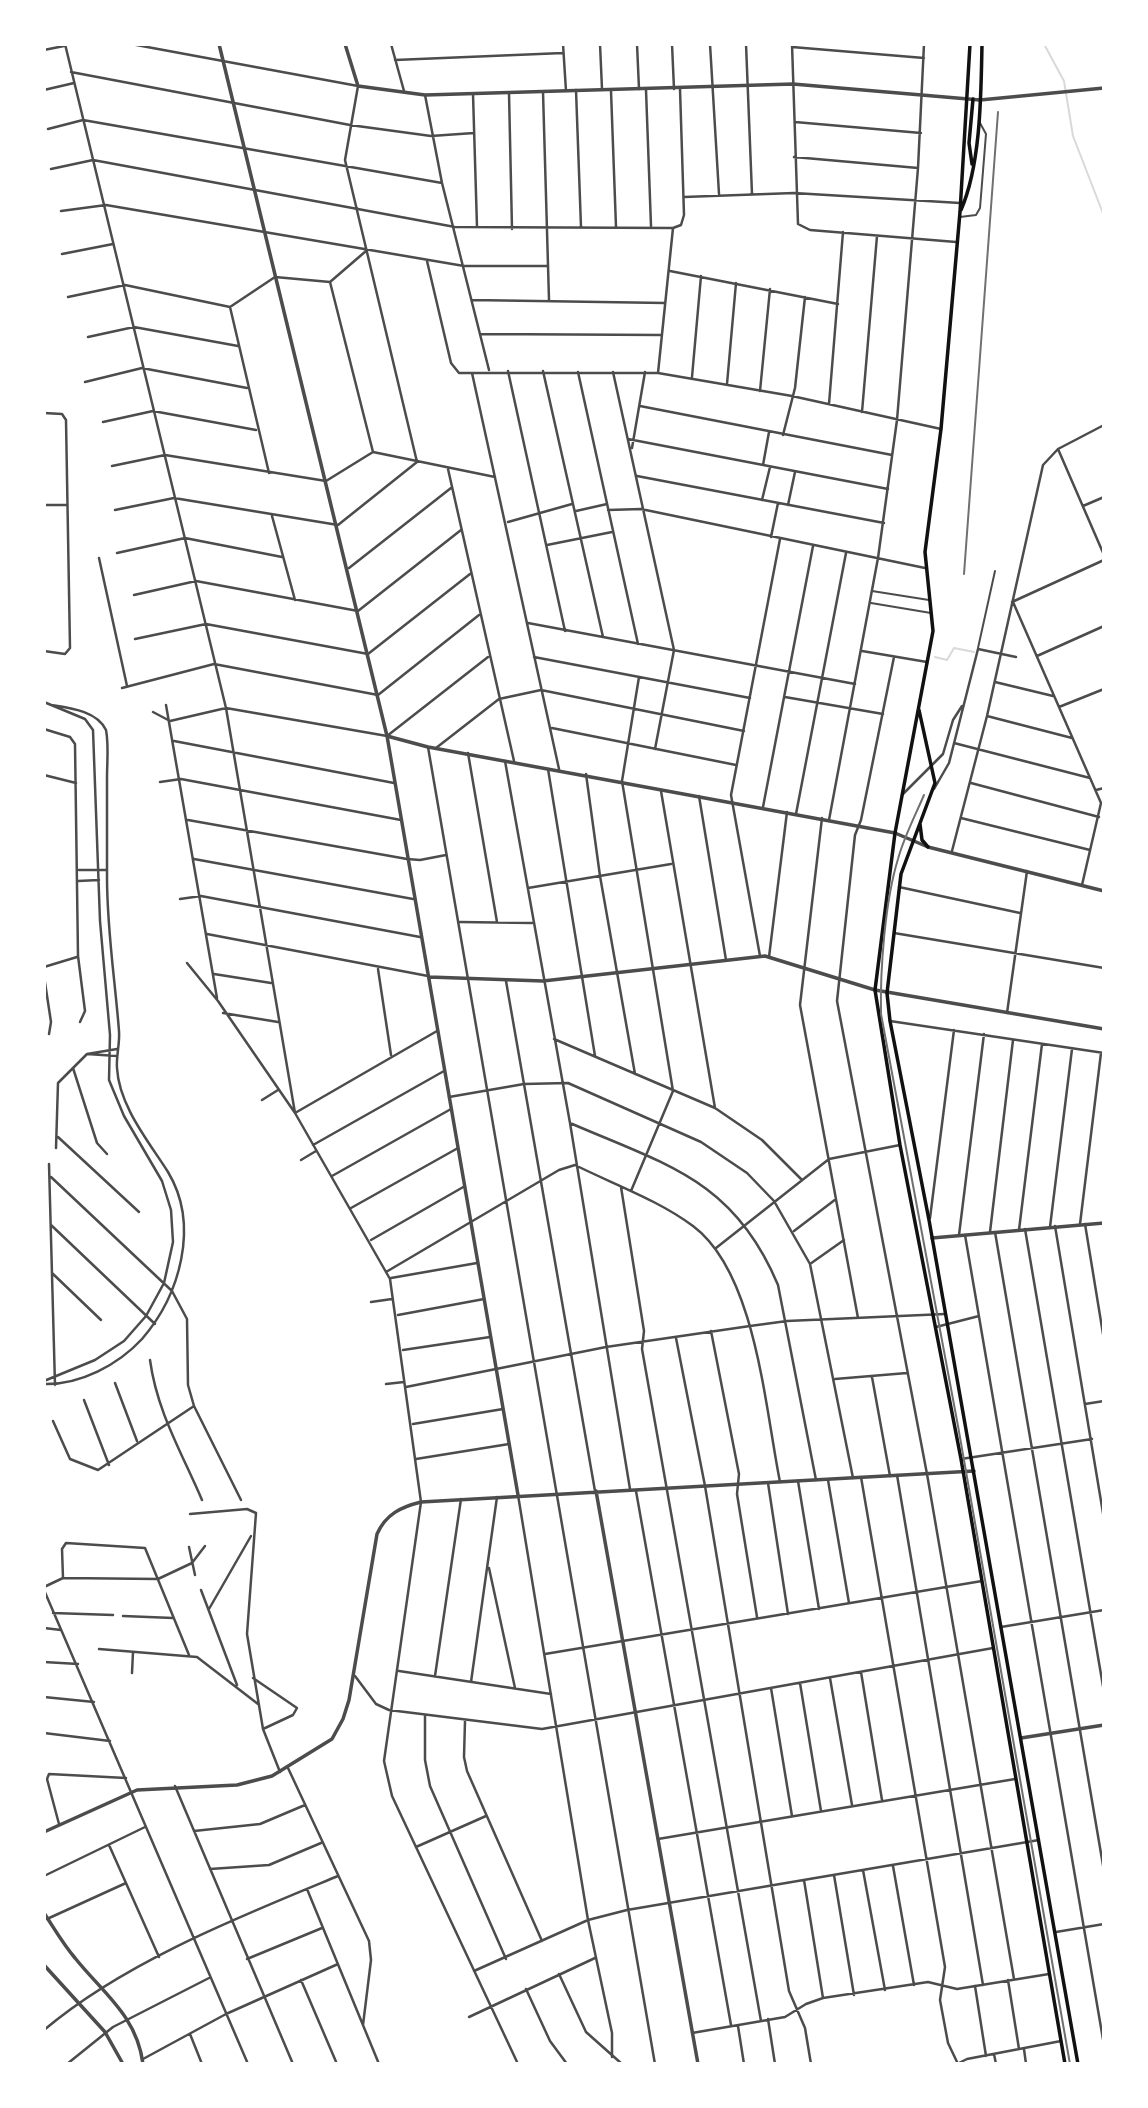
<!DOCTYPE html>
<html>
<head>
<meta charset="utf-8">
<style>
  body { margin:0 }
  #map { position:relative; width:1148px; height:2108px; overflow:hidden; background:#fff; font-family:Figtree,sans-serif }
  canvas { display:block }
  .frame { position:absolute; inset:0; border:46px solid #fff; pointer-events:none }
</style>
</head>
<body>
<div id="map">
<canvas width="1148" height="2108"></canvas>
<div class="frame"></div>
</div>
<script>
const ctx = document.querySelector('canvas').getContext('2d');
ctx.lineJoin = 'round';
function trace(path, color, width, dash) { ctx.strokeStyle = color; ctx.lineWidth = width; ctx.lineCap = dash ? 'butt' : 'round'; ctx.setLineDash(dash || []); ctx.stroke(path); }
const stream = new Path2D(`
  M 1044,44 L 1064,81 L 1073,136 L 1104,216
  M 935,657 L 947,660 L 954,648 L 974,652`);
const service = new Path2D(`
  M 960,217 L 976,215 L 980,208 L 986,134 L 980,123
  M 872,591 L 929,600
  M 871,603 L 931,613
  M 978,648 L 995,571`);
const minor = new Path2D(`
  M 65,44 L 226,708 L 295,1113 L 437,1031
  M 391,44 L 404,91
  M 563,44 L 566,91
  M 600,44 L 602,89
  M 637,44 L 639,89
  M 672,44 L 674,89
  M 710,44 L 719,194
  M 746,44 L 752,194
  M 792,44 L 798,224 L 810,230 L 956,242
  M 792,47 L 924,58
  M 44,50 L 64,46
  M 395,60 L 563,53
  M 71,72 L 350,125 L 431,136 L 474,133
  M 44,90 L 74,83
  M 576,90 L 581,227
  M 646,90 L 651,226
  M 611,91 L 616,227
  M 543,92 L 549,300
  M 509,93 L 512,229
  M 473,94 L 477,227
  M 425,95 L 442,183 L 489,370
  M 795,122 L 921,133
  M 48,129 L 83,120 L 442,183
  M 794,157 L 918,168
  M 51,169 L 93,160 L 455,227 L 673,228 L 681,225 L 684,215 L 680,89
  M 684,197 L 794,193 L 960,203
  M 61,211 L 106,205 L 464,266 L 548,266
  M 62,254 L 113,244
  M 427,261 L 451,363 L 459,373 L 658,373 L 792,396 L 941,429
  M 670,271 L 838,304
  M 330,282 L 373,452
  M 330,282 L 366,251
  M 68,297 L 125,285 L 230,307 L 275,277 L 330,282
  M 472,300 L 665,303
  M 230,307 L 269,473
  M 480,334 L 661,335
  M 88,337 L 134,327 L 238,346
  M 508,371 L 565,631
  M 543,371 L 603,637
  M 578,372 L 638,644
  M 613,372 L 674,650 L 655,749
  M 472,373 L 559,769
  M 658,373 L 673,228
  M 692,377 L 701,276
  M 85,382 L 142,368 L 247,388
  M 727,384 L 736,283
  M 760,391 L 770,289
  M 829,404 L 843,232
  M 640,406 L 892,455
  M 862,412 L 877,236
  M 44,413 L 62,414 L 66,420 L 70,648 L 65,654 L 44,651
  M 103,422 L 153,411 L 256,430
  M 783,435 L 795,388 L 805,297
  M 628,439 L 888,489
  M 632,448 L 645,372
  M 1058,449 L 1104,555
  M 763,465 L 769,432
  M 112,466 L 165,455 L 326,481 L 373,452 L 495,477
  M 448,469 L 514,761
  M 637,476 L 884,523
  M 762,500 L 770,467
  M 44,505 L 67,505
  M 788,505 L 795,472
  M 1083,506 L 1104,497
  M 115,510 L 174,498 L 338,525 L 417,462 L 345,160 L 358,86 L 131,44
  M 608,510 L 641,509 L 925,568
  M 576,511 L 607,504
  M 272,516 L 295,600
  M 508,522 L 572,504
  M 771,537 L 778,503
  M 547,545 L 612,532
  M 117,553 L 185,538 L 282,557
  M 99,558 L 127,686
  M 349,568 L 451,488
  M 134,595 L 196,581 L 358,611 L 461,530
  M 1012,602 L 1104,560
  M 1013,602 L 1101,803 L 1082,885
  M 528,623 L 855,684
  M 135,639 L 206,624 L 368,654 L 470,574
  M 862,651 L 927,662
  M 1037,656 L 1104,626
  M 534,657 L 750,698
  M 894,657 L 861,820 L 855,835 L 837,1001 L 927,1474 L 1014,1979
  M 995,682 L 1053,696
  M 122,688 L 214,664 L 378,695 L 479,615
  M 785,697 L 883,714
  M 44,702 L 85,719 L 93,730 L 100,921 L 110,1035 L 109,1080 L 124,1116 L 162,1181 L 171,1210 L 173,1242 L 164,1283 L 146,1316 L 124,1341 L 95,1360 L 44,1381
  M 166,705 L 217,998
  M 1059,707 L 1104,689
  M 153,712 L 170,721
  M 987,716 L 1072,738
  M 170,721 L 226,708 L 387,736 L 488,657
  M 552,728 L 736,765
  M 44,729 L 70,737 L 75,744 L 78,956 L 85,1011 L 80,1022
  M 174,741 L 394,783
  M 954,743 L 1090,778
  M 428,747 L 655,2064
  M 436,748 L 499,699 L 541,690 L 744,731
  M 468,753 L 497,922
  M 505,761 L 570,1123 L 630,1489
  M 548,769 L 595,1056
  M 586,774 L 600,876 L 635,1074
  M 44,775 L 76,783
  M 160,782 L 181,779 L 401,820
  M 971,783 L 1099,817
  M 934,789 L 949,763 L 978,649 L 1016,657
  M 1096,790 L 1104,788
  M 661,791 L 715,1108
  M 903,794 L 943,754 L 953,720 L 962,706
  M 699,796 L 726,960
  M 763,807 L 813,546
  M 796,814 L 846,553
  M 822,818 L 800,1005 L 858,1318
  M 961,818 L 1090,850
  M 188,820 L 407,859 L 420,860 L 446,855
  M 829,820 L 878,558 L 897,420 L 918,168 L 924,44
  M 952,851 L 987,716 L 1043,465 L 1058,449 L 1104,425
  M 194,859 L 413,899
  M 79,870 L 107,870
  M 78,881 L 99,880
  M 899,887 L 1020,913
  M 528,888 L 671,864
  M 180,899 L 201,896 L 420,937
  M 460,922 L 532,923
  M 894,933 L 1104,968
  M 207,934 L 428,976
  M 760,956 L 731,795 L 780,539
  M 769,957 L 787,812
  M 187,963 L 218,1001 L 295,1113 L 390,1279 L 421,1502 L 384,1761 L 392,1796 L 518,2064
  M 44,967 L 77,957
  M 378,969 L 391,1055
  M 214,974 L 271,983
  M 44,976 L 51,1022 L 49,1034
  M 506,981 L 595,1491
  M 223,1013 L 278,1022
  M 1007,1013 L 1027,871
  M 890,1021 L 1104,1053
  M 554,1039 L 715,1108 L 762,1140 L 801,1179
  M 87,1054 L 117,1056
  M 73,1068 L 97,1143 L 107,1154
  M 449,1097 L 524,1084 L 568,1083 L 701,1142 L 747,1173 L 774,1201 L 810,1264 L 853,1478
  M 262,1100 L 278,1090
  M 570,1123 C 667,1165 734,1180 778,1285 L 816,1480
  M 58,1137 L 139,1212
  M 313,1145 L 444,1071
  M 56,1148 L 58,1083 L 87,1054 L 117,1049
  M 301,1160 L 316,1151
  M 49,1164 L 55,1385
  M 332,1176 L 451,1109
  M 51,1177 L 172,1291 L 187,1319 L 188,1385 L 194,1406 L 241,1500
  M 621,1187 L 644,1331 L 642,1349 L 761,2021
  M 631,1191 L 673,1091 L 622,781 L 639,677
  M 351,1208 L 458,1148
  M 930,1218 L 954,1030
  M 1080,1224 L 1101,1053
  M 1085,1224 L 1104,1340
  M 51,1225 L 155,1324
  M 1055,1226 L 1104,1519
  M 1050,1227 L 1072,1049
  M 1025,1229 L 1104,1692
  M 1019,1230 L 1042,1044
  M 794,1231 L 836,1199
  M 990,1232 L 1013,1040
  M 995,1232 L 1104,1871
  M 959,1235 L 984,1034
  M 965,1235 L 1104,2045
  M 371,1240 L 465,1186
  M 716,1248 L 829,1159 L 900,1145
  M 810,1264 L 844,1240
  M 386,1272 L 559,1170 L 575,1165 C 613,1184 658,1200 693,1226 C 756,1273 765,1408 780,1482
  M 52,1273 L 101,1320
  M 391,1278 L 477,1263
  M 371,1302 L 392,1299
  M 398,1315 L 484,1299
  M 936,1327 L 979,1316
  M 711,1331 L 739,1474 L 737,1494 L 757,1617
  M 676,1338 L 705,1486 L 789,1991 L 805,2028 L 811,2064
  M 403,1350 L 490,1337
  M 150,1360 C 157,1412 182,1453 202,1500
  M 872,1377 L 890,1476
  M 835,1379 L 907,1373
  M 115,1383 L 137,1441
  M 44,1384 C 80,1385 118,1365 142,1339 C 180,1295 200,1225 168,1172 C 149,1142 119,1106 117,1068 C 116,1056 120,1044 119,1031 C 115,980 107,930 107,878 C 107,845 107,811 107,778 C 107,762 109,745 106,730 C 97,711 70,708 51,705
  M 386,1384 L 404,1382
  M 406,1387 L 606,1347 L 750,1326 L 787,1321 L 945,1314
  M 84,1400 L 109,1465
  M 1085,1404 L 1104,1401
  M 53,1421 L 70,1459 L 98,1470 L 194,1406
  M 413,1424 L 503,1409
  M 416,1459 L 509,1444
  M 961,1459 L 1092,1439
  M 897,1475 L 983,1985
  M 861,1477 L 945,1967 L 940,2000 L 948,2043 L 958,2064
  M 828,1480 L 849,1603
  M 798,1481 L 819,1609
  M 768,1483 L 788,1614
  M 636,1491 L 731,2025
  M 518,1495 L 588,1920 L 612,2033 L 612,2057
  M 190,1514 L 247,1509 L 256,1513 L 247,1634 L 263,1729 L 280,1772
  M 189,1547 L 195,1575
  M 489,1568 L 515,1688
  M 63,1578 L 62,1549 L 66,1543 L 145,1548 L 189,1655
  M 44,1587 L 63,1578 L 158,1579 L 192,1563 L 205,1546
  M 44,1590 L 248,2064
  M 201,1590 L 237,1685
  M 209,1609 L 251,1536
  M 53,1613 L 113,1615
  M 123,1616 L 173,1618
  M 1001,1627 L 1104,1610
  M 44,1628 L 61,1630
  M 99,1649 L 197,1657 L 258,1704
  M 545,1654 L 982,1581
  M 44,1662 L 78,1664
  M 399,1671 L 551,1694
  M 861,1672 L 882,1800
  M 132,1673 L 133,1652
  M 355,1676 L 376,1704 L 389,1710 L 542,1729 L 993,1648
  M 435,1676 L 461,1499
  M 253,1678 L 297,1708 L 293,1715 L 263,1729
  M 830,1678 L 852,1805
  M 471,1682 L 497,1497
  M 800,1683 L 821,1811
  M 771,1688 L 792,1816
  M 44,1697 L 94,1702
  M 425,1716 L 425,1760 L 430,1786 L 506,1959
  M 465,1721 L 464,1757 L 467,1771 L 542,1941
  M 44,1733 L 110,1741
  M 288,1768 L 369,1941 L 371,1960 L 363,2025
  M 175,1786 L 293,2064
  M 59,1824 L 47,1779 L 49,1774 L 126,1778
  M 194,1831 L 260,1824 L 305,1805
  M 658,1839 L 1015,1779
  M 109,1845 L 159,1957
  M 416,1847 L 486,1816
  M 893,1866 L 914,1985
  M 210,1869 L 269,1865 L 321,1843
  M 863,1870 L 885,1990
  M 834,1875 L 854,1995
  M 44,1876 L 145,1827
  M 804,1880 L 823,1998
  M 307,1889 L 379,2064
  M 47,1919 L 126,1883
  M 1056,1932 L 1104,1924
  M 247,1959 L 322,1928
  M 474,1971 L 588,1920 L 627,1910 L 1039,1840
  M 559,1974 L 586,2032 L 622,2064
  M 301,1980 L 337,2064
  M 1008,1980 L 1019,2049
  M 975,1986 L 986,2056
  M 526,1989 L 550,2041 L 567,2064
  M 469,2017 L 595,1958
  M 768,2019 L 775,2064
  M 738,2026 L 744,2064
  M 44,2030 C 124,1962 241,1916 338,1876
  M 692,2033 L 785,2017 L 806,2004 L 823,1998 L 928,1982 L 957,1989 L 1049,1974
  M 190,2034 L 202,2064
  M 1024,2049 L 1026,2064
  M 994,2054 L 996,2064
  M 143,2059 L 226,2014 L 338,1964
  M 67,2064 L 113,2027 L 209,1978
  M 957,2064 L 967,2059 L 1061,2041`);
const tertiary = new Path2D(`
  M 219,44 L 387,736 L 518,1495
  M 345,44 L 358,86 L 425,95 L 793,84 L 980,100 L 1104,88
  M 387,736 L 428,747 L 895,833 L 928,847 L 1104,891
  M 429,977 L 543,981 L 765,956 L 875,990 L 1104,1029
  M 932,1238 L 1104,1223
  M 596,1491 L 698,2064
  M 1021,1738 L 1104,1725
  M 44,1832 L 137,1790 L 237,1785 L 272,1776 L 332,1739 L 343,1719 L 349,1700 L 377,1534 C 386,1514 401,1507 421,1502 L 974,1471
  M 44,1913 C 54,1928 63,1944 75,1958 C 103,1993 137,2016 143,2064
  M 44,1965 L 105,2032 L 123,2064`);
const secondary = new Path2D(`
  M 970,44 L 960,212 L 941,429 L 925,552 L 933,631 L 895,833 L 875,990 L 900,1145 L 961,1459 L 1065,2064
  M 972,164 L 969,143 L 973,99
  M 961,210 C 981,164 981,94 982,44
  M 919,710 L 935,783 L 901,874 L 887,993 L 890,1021 L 929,1220 L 1078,2064
  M 920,824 L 922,840 L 928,847`);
const rail = new Path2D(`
  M 964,574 L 998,112
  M 924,795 C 915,816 904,837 898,859 C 885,901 880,970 881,1014 L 958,1426 L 1070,2064`);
trace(stream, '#d9d9d9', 2);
trace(service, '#4c4c4c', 2);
trace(minor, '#4c4c4c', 2.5);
trace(tertiary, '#4c4c4c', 3.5);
trace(secondary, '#111', 3.5);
trace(rail, '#707070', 2);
</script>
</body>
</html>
